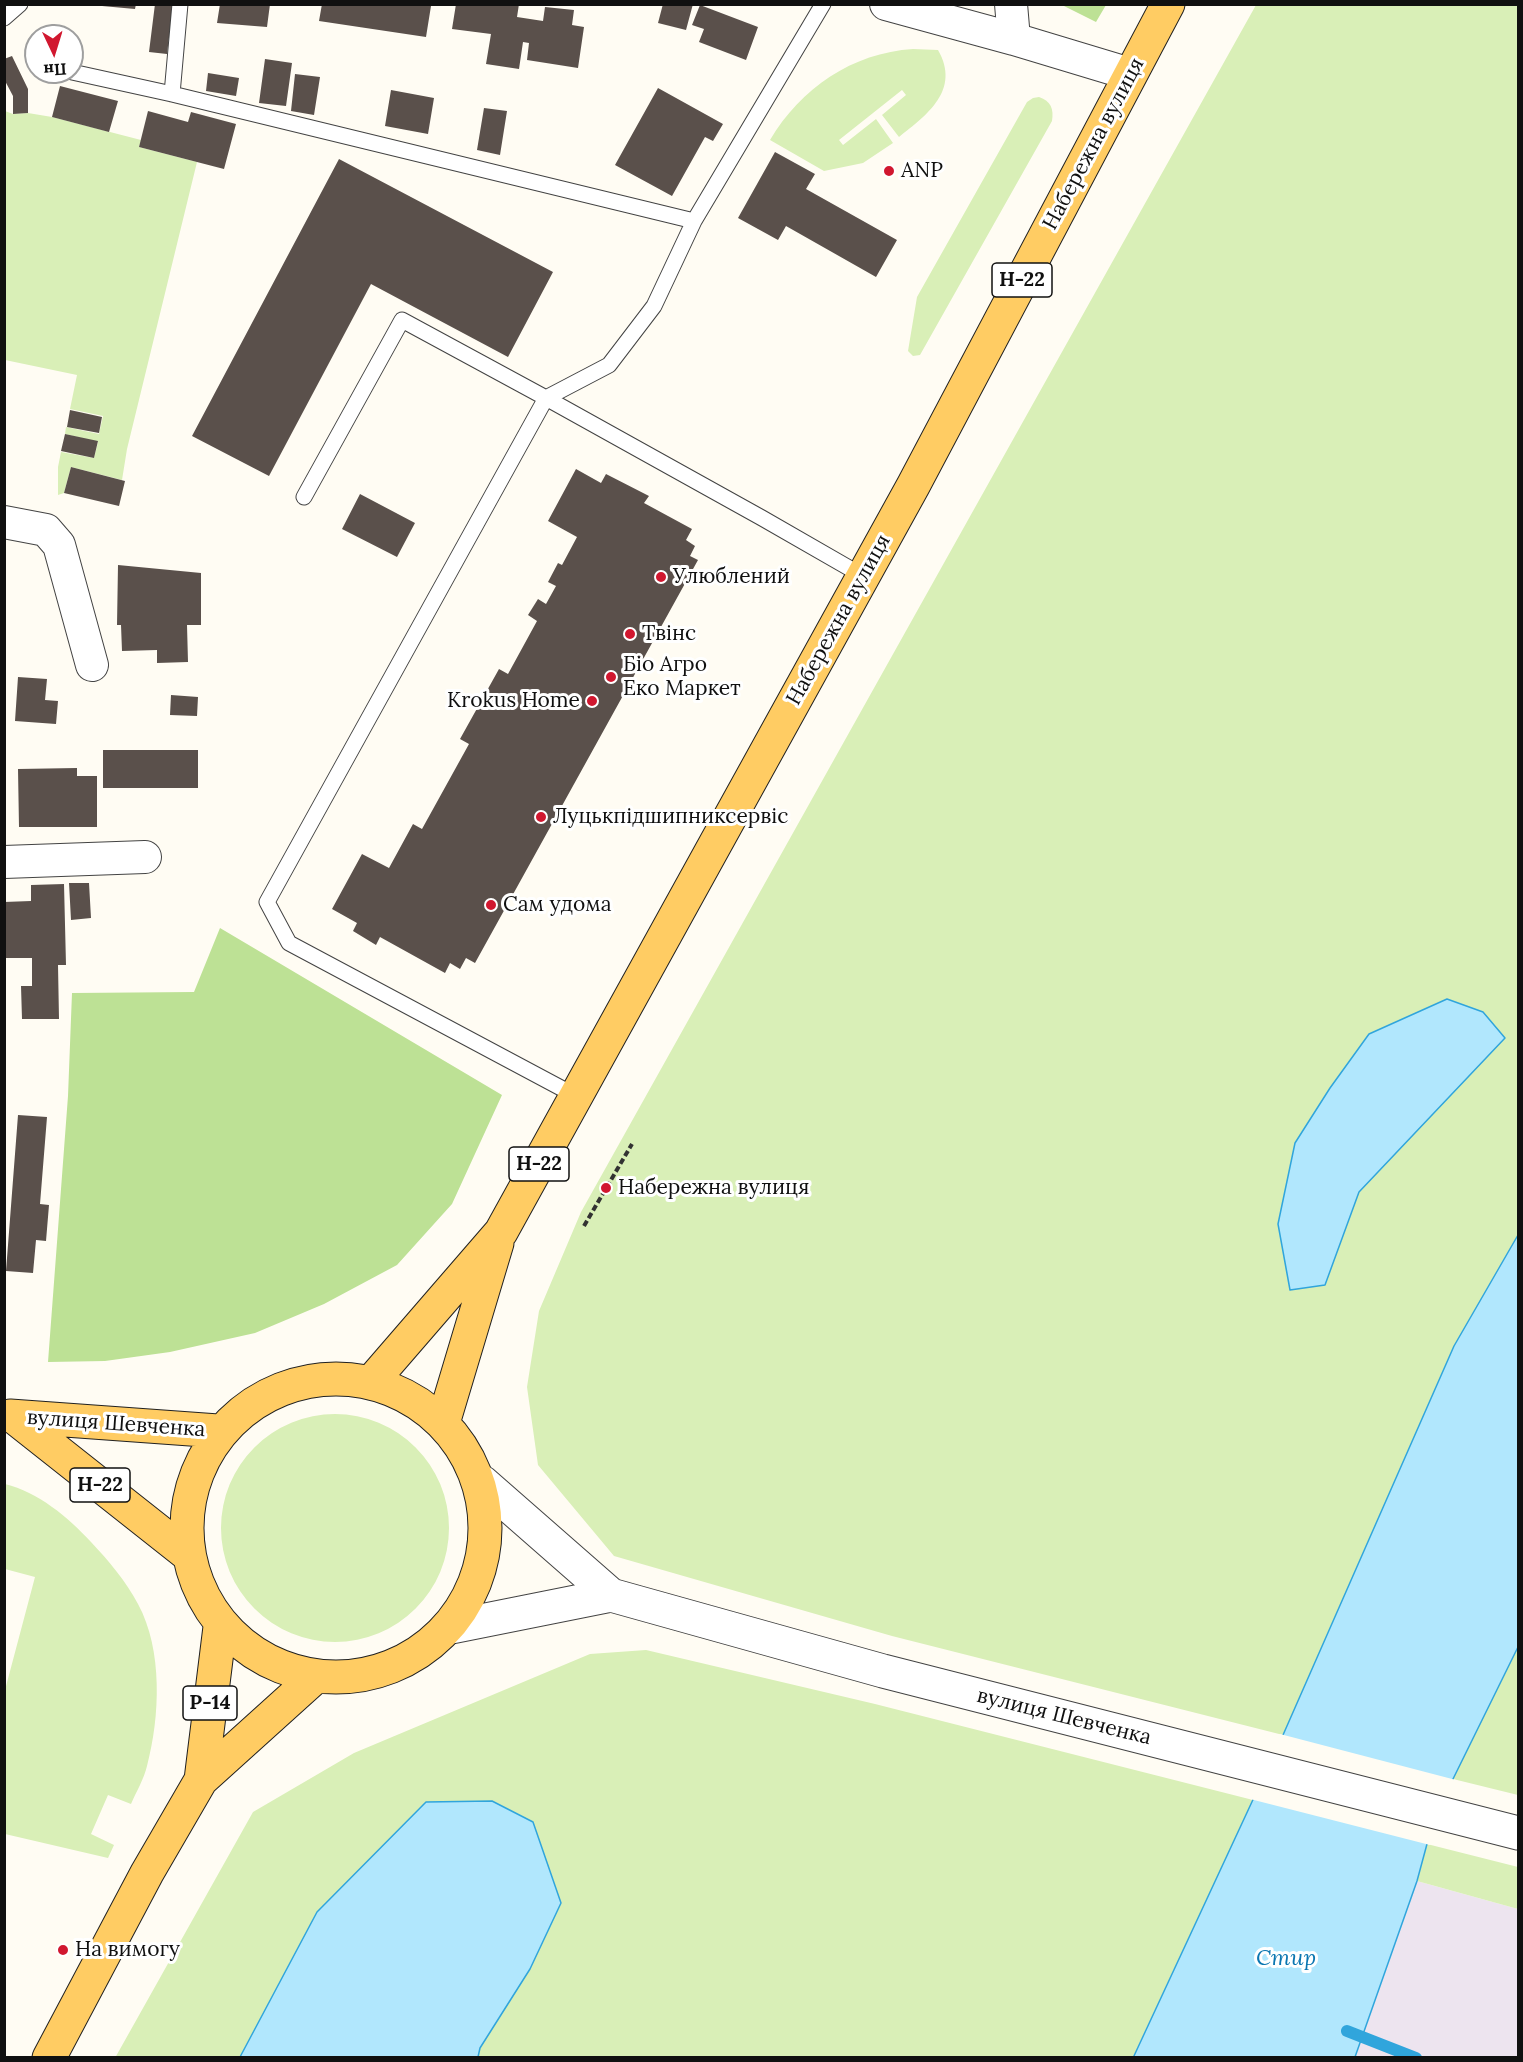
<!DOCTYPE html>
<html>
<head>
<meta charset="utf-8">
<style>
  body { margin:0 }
  #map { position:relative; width:1523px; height:2062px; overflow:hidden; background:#fffcf3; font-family:Lora,serif }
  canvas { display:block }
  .frame { position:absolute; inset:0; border:6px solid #101010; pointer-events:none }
  .north { position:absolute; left:24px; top:24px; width:60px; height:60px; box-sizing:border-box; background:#fff; border:2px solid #9f9f9f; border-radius:50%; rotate:176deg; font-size:16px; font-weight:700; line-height:24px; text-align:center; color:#101010 }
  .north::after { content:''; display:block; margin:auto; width:21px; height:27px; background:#d1172f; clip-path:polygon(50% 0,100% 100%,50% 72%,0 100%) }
</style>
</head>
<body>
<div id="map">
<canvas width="1523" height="2062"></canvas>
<div class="frame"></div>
<div class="north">Пн</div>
</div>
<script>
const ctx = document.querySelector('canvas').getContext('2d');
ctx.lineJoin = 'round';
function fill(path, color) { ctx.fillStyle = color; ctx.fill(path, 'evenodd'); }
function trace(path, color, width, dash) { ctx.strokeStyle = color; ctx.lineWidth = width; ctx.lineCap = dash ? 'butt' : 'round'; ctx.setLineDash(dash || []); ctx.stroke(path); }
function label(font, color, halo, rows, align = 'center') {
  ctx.font = font + ' Lora,serif'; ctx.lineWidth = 6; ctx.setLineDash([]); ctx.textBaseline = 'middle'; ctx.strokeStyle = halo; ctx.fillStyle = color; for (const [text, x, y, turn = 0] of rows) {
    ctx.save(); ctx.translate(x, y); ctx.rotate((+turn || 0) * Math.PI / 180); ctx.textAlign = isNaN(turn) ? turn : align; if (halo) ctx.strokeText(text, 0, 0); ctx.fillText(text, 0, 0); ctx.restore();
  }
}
const industrial = new Path2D(`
  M 1417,1881 L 1518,1909 L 1518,2057 L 1355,2058 Z`);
const green = new Path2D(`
  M 1256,5 L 1518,5 L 1518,1235 L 1454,1346 L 1283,1735 L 892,1636 L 614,1556 L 538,1465 L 527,1387 L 539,1311 L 581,1212 Z
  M 913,49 L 938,50 C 961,90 927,115 899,137 L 882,115 L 906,95 L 902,90 L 839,140 L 843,145 L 876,119 L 893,143 L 863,163 L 824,171 L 770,140 C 801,88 852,53 913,49 Z
  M 1039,97 C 1051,101 1054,109 1052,121 L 920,355 L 913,356 L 908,351 L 917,297 L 1027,102 L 1033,98 Z
  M 5,111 L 13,114 L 28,113 L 52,117 L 141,140 L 139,147 L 197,162 L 127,449 L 122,480 L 71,467 L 64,493 L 58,495 L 58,467 L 61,452 L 94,458 L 98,442 L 65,434 L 66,427 L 99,434 L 103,416 L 70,409 L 77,375 L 5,360 Z
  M221 1528a114 114 0 1 1 228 0a114 114 0 1 1-228 0Z
  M 5,1484 C 38,1492 68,1517 91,1542 C 108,1560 126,1581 138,1604 C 163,1650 160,1717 147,1766 C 144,1779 136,1792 131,1804 L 108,1795 L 91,1834 L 114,1845 L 108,1858 L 5,1834 L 5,1690 L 35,1577 L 5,1569 Z
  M 1518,1647 L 1518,1795 L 1453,1779 Z
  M 646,1650 L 875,1704 L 1253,1800 L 1133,2057 L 115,2058 L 253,1812 L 354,1753 L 590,1654 Z
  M 1427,1844 L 1518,1867 L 1518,1909 L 1417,1881 Z`);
const forest = new Path2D(`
  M 1062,5 L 1106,4 L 1106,5 L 1096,22 Z
  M 220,928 L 502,1095 L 452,1204 L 397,1265 L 324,1304 L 255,1333 L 170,1352 L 105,1361 L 48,1362 L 68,1096 L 72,993 L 194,992 Z`);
const water = new Path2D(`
  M 1447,999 L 1483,1012 L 1505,1038 L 1359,1192 L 1325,1285 L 1290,1290 L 1278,1224 L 1295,1143 L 1330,1088 L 1369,1034 Z
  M 1518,1235 L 1518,1647 L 1453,1779 L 1427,1844 L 1417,1881 L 1355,2057 L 1133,2058 L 1283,1735 L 1454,1346 Z
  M 492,1801 L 533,1822 L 561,1903 L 530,1969 L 480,2048 L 478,2057 L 240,2057 L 317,1912 L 426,1802 Z`);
const pier = new Path2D(`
  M 1280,1734 L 1456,1780 L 1430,1845 L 1250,1799 Z`);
const stream = new Path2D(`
  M 1347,2031 L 1416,2058`);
const building = new Path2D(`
  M 102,4 L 136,4 L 135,9 L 102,6 Z
  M 155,4 L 173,4 L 167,54 L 149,52 Z
  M 220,4 L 270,4 L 267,27 L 217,23 Z
  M 322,4 L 431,6 L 426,37 L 319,21 Z
  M 456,4 L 519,4 L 517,17 L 543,21 L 545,7 L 574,10 L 572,25 L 584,27 L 578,68 L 527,60 L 529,43 L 523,42 L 519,69 L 486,64 L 491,34 L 452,29 Z
  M 663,4 L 693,4 L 686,30 L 658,23 Z
  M 700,5 L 758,27 L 746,60 L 699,42 L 704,29 L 692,25 Z
  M 12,56 L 28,89 L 28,113 L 13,114 L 13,96 L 4,79 L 4,59 Z
  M 265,59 L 292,63 L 286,106 L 259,103 Z
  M 208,73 L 239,78 L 236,96 L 206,91 Z
  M 295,74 L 320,77 L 314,115 L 291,111 Z
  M 60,86 L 118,101 L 109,132 L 52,117 Z
  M 658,88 L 723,124 L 713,141 L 705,137 L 672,196 L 615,165 Z
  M 391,90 L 434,98 L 428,134 L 385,126 Z
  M 484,108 L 507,111 L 500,155 L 477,150 Z
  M 148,111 L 188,122 L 191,112 L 236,124 L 224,169 L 139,147 Z
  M 775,152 L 815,174 L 806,189 L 897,240 L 876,277 L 786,226 L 778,240 L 738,218 Z
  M 339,159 L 553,272 L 508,357 L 371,284 L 269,476 L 192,436 Z
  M 70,410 L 102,417 L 99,433 L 67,427 Z
  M 65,434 L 98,441 L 94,458 L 61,451 Z
  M 71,467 L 125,481 L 119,506 L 64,493 Z
  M 576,469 L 601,483 L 606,474 L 649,496 L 644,503 L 692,529 L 686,540 L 695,546 L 690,556 L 698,560 L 475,963 L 466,958 L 460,969 L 450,963 L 445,973 L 380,937 L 376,945 L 353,931 L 357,923 L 332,909 L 362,854 L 389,868 L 413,824 L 422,829 L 469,744 L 460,739 L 499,669 L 508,674 L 537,621 L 528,615 L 538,599 L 546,604 L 556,586 L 548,582 L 558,563 L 562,565 L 577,537 L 548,521 Z
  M 360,494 L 415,523 L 397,557 L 342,529 Z
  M 118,565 L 201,573 L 201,625 L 187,625 L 188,662 L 157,663 L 157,650 L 122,651 L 121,625 L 117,625 Z
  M 18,677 L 47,679 L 45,700 L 58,701 L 56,724 L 15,721 Z
  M 171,695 L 198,697 L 197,716 L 170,715 Z
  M 103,750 L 198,750 L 198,788 L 103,788 Z
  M 77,768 L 77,776 L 97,776 L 97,827 L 19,827 L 18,769 Z
  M 69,883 L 89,883 L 91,918 L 71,920 Z
  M 64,884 L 66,965 L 58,965 L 59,1019 L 22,1019 L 21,986 L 32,986 L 32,958 L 4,958 L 4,902 L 31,901 L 31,885 Z
  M 18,1115 L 47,1117 L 40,1204 L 49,1205 L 46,1241 L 36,1240 L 33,1273 L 6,1271 Z`);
const path = new Path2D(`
  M 584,1226 L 632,1144`);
const service = new Path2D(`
  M 4,18 L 20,4
  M 72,72 L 172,94 L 694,221
  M 172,94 L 180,4
  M 304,497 L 402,320 L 546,398 L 609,365 L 654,306 L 694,221 L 823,4
  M 576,1096 L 289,943 L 267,902 L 546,398 L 762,518 L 863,576`);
const minor = new Path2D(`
  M 886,4 L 1014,39 L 1130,74
  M 1011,4 L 1014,39
  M 4,522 L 46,530 L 59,545 L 92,665
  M 4,862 L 145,857`);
const tertiary = new Path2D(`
  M 482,1482 L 611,1595 L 883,1671 L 1518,1833
  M 451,1627 L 611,1595`);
const primary = new Path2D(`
  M187 1528a149 149 0 1 1 298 0a149 149 0 1 1-298 0Z
  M 373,1380 L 501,1232 L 913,486 L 1168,4
  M 10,1416 L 218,1431
  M 14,1417 L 186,1553
  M 444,1420 L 497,1243
  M 201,1780 L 220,1627
  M 49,2058 L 147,1873 L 201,1780 L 314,1678`);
const markers = [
  [889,171,6,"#d1172f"],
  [661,577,6,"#d1172f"],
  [630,634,6,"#d1172f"],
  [611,677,6,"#d1172f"],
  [592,701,6,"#d1172f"],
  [541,817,6,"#d1172f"],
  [491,905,6,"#d1172f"],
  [606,1188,6,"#d1172f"],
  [63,1950,6,"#d1172f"]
];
const shields = [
  [1022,280,60],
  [539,1164,60],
  [100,1485,60],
  [210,1703,54]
];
const shieldNames = [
  ["Н-22",1022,280],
  ["Н-22",539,1164],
  ["Н-22",100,1485],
  ["Р-14",210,1703]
];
const streetNames = [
  ["Набережна вулиця",1094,144,-62],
  ["Набережна вулиця",839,620,-61],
  ["вулиця Шевченка",116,1424,4],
  ["вулиця Шевченка",1064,1717,14]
];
const poiNames = [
  ["ANP",901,171],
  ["Улюблений",673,577],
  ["Твінс",642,634],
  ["Біо Агро",623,665],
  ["Еко Маркет",623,689],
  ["Krokus Home",580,701,"right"],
  ["Луцькпідшипниксервіс",553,817],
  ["Сам удома",503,905],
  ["Набережна вулиця",618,1188],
  ["На вимогу",75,1950]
];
const waterNames = [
  ["Стир",1286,1959]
];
fill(industrial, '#ede4ef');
fill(green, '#d9efb7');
fill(forest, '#bde195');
fill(water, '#b1e7fd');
trace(water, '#30a5dc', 1.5);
fill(pier, '#fffcf3');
trace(stream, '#30a5dc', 12);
fill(building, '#5a504b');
trace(service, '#434343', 17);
trace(minor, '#434343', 34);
trace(tertiary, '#434343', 35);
trace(primary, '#212121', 35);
trace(path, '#323232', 4, [6, 3]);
trace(service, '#fff', 15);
trace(minor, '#fff', 32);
trace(tertiary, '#fff', 33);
trace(primary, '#ffcc63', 33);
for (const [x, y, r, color] of markers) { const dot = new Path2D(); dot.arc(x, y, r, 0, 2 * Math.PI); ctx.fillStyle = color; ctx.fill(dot); trace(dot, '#fff', 2); }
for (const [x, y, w] of shields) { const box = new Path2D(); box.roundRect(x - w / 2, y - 17, w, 34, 4.5); ctx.fillStyle = '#fff'; ctx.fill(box); trace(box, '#101010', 1.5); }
label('bold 20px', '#101010', null, shieldNames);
label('21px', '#101010', '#fff', streetNames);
label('21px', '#101010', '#fff', poiNames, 'left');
label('italic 22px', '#0a76b1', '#fff', waterNames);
</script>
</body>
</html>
